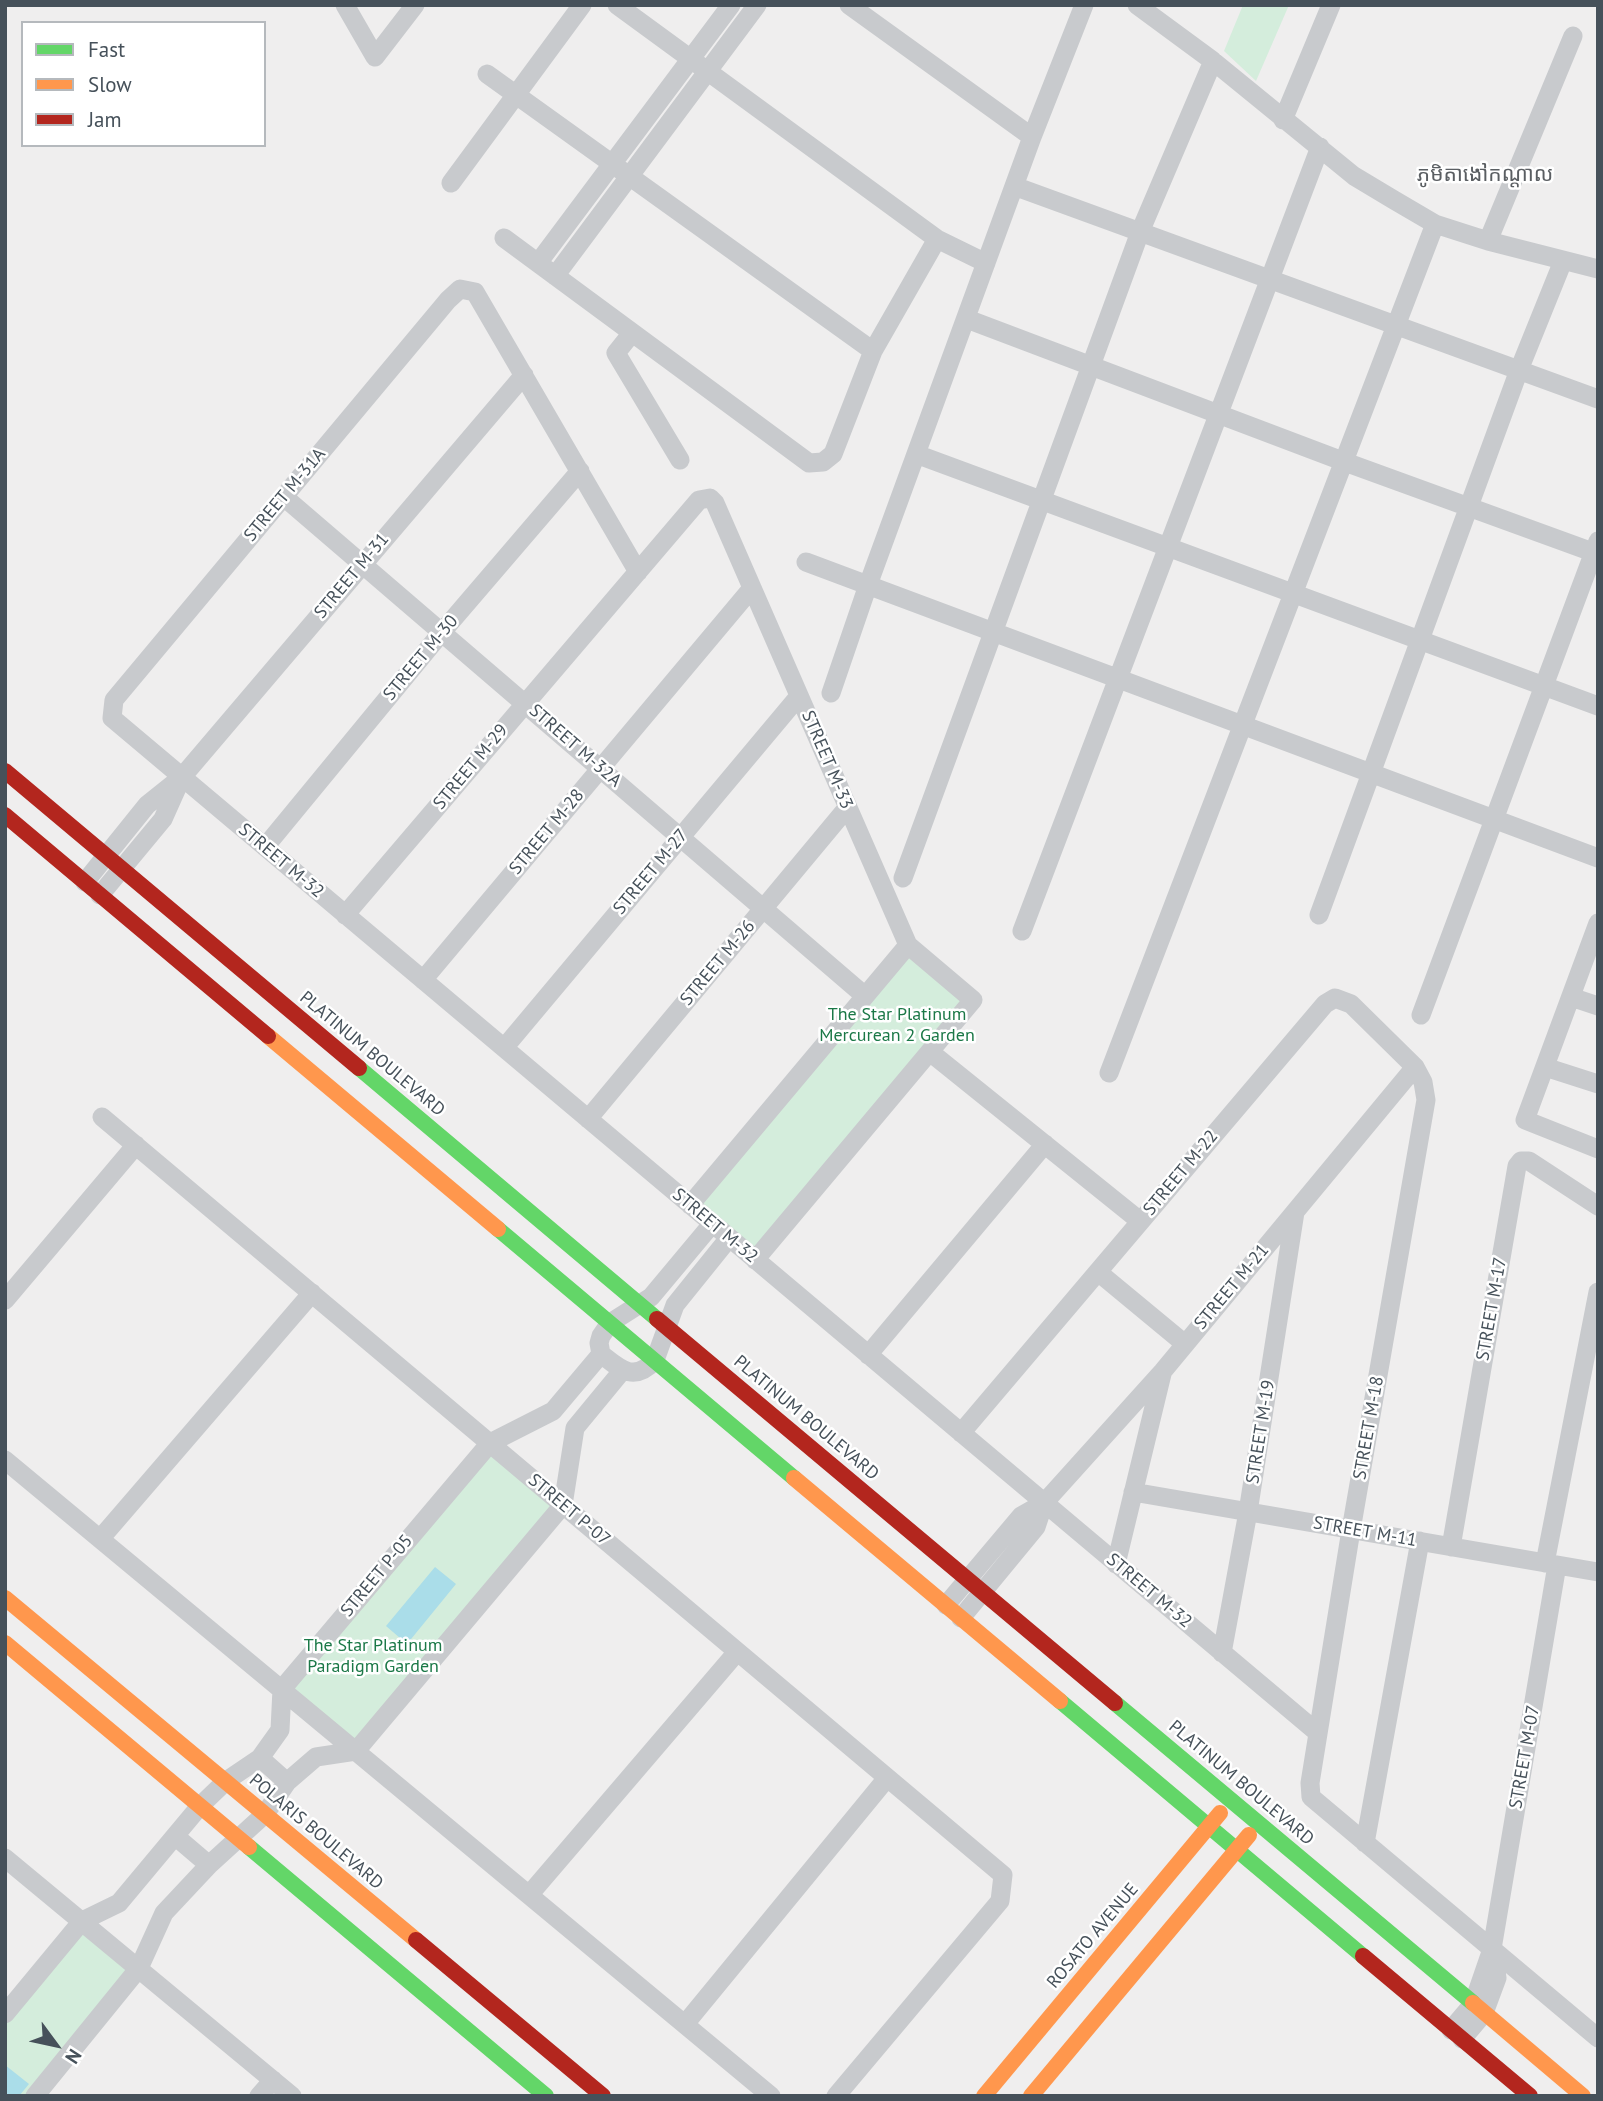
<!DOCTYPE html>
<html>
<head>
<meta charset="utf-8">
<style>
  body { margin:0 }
  #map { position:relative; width:1603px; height:2101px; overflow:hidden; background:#efeeee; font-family:"PT Sans",sans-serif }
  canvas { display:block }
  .frame { position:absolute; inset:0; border:7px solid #46515a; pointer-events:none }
  .legend { position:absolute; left:21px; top:21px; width:245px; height:126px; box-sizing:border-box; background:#fff; border:2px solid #b5b9bd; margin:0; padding:9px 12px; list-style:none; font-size:21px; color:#46515a }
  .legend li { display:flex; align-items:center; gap:14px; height:35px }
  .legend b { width:35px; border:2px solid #b5b9bd }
  .north { position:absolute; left:21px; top:2010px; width:70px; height:70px; -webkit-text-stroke:5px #fff; paint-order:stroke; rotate:123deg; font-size:19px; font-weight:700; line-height:28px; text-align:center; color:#46515a }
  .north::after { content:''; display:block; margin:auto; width:24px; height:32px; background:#46515a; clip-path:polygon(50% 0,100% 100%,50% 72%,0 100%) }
</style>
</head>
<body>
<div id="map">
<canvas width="1603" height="2101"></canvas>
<div class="frame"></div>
<ul class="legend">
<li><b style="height:9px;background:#63d668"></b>Fast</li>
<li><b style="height:9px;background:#ff974d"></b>Slow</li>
<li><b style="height:9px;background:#b3261e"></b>Jam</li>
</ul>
<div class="north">N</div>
</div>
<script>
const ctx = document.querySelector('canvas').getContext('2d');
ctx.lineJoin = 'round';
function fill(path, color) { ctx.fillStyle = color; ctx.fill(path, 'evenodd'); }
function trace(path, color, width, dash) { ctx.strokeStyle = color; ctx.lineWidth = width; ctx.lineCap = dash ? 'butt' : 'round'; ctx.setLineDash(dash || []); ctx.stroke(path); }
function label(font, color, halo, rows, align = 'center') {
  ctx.font = font + ' "PT Sans","Noto Sans Khmer",sans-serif'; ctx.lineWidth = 5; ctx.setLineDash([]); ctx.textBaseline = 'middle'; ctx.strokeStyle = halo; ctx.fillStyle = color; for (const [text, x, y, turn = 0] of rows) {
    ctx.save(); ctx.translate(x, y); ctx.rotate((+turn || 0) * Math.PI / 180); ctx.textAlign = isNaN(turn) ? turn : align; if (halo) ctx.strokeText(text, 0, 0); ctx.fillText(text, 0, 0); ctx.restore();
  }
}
const green = new Path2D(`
  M 1243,5 L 1289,5 L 1256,81 L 1224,51 Z
  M 908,945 L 973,1000 L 755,1260 L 690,1205 Z
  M 490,1443 L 563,1505 L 356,1751 L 282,1689 Z
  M 82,1921 L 139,1968 L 35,2096 L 5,2096 L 5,2014 Z`);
const water = new Path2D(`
  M 435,1567 L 456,1584 L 407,1644 L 386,1626 Z
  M 5,2065 L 29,2084 L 19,2096 L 5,2096 Z`);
const street = new Path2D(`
  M 345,5 L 375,57 L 415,5
  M 617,5 L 937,239 L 986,263
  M 849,5 L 1032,137
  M 1137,5 L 1213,61 L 1354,176 L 1394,200 L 1435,224 L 1488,241 L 1598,269
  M 487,74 L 873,351
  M 1283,120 L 1331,5
  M 451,183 L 582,5
  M 1014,186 L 1598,399
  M 504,238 L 809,463 L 823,462 L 833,454 L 873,351 L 937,239
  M 1488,241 L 1573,36
  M 538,263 L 731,5
  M 555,276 L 757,5
  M 967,319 L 1345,462 L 1598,554
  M 632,333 L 616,353 L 680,460
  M 916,454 L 1598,706
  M 284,497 L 865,996
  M 806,562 L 1598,858
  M 638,572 L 475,292 L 460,289 L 448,300 L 114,700 L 112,718 L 1318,1733
  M 831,693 L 868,585 L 1032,137 L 1084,5
  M 265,847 L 442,632 L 580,471
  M 903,878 L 1140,232 L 1213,61
  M 85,882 L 147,805 L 182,777 L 524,375
  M 100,895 L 163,819 L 180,781
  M 345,915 L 699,500 L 710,498 L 715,503 L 908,945 L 973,1000 L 755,1260
  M 1319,915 L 1519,370 L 1563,261
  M 1598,923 L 1525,1120 L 1598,1149
  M 1022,931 L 1320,147
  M 423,980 L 752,588
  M 1571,997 L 1598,1006
  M 1421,1015 L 1598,541
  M 504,1048 L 799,696
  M 930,1052 L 1140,1221
  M 1545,1067 L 1598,1084
  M 1109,1073 L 1435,224
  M 102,1117 L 1003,1875 L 1000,1901 L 836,2096
  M 588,1119 L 847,808
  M 690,1205 L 908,945
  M 712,1224 L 651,1297 L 610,1323 L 601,1336 L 599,1343 L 601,1354 C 620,1369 634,1383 655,1360 L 675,1305 L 729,1238
  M 1098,1272 L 1185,1344
  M 5,1300 L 136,1145
  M 868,1355 L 1045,1144
  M 961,1433 L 1325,1004 L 1335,998 L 1351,1004 L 1415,1067 L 1423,1082 L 1426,1100 L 1351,1530 L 1310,1783 L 1311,1797 L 1598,2038
  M 5,1460 L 771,2096
  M 1133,1492 L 1598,1572
  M 100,1539 L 312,1293
  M 1451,1547 L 1517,1166 L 1521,1161 L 1529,1161 L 1598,1206
  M 1545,1563 L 1598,1292
  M 1116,1564 L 1162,1374
  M 946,1605 L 1021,1516 L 1044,1503 L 1163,1371 L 1415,1067
  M 961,1618 L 1036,1527 L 1044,1503
  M 1222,1653 L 1248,1512 L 1295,1212
  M 260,1758 L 287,1782
  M 175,1836 L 209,1865
  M 1365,1843 L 1420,1541
  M 5,1858 L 292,2096
  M 529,1895 L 737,1652
  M 5,2014 L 82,1921 L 119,1903 L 200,1806 L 226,1781 L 260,1758 L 280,1730 L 282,1689 L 490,1443 L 553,1411 L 601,1354
  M 685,2024 L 887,1778
  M 1451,2030 L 1473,2004 L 1492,1949 L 1557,1565
  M 1462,2039 L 1484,2013 L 1497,1978 L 1493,1951
  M 35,2096 L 139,1968 L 164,1913 L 209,1865 L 265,1814 L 287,1782 L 316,1757 L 356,1751 L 563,1505 L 575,1428 L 622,1371
  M 259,2096 L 273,2080`);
const fast = new Path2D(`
  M 359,1068 L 657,1319
  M 498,1229 L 794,1478
  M 1060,1701 L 1363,1956
  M 1115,1703 L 1473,2003
  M 249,1847 L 546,2096`);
const slow = new Path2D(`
  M 268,1036 L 498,1229
  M 794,1478 L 1060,1701
  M 5,1598 L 416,1940
  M 5,1643 L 249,1847
  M 1473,2003 L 1583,2096
  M 984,2096 L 1220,1813
  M 1031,2096 L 1249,1835`);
const jam = new Path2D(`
  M 5,771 L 359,1068
  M 5,815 L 268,1036
  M 657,1319 L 1115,1703
  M 416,1940 L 603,2096
  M 1363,1956 L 1530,2096`);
const streetNames = [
  ["STREET M-31A",285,495,-50],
  ["STREET M-31",352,576,-50],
  ["STREET M-30",421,658,-50],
  ["STREET M-32A",575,746,41],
  ["STREET M-33",827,760,67],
  ["STREET M-29",471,767,-50],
  ["STREET M-28",547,832,-50],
  ["STREET M-32",281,861,40],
  ["STREET M-27",651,872,-50],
  ["STREET M-26",718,963,-50],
  ["PLATINUM BOULEVARD",372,1054,40],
  ["STREET M-22",1181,1173,-50],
  ["STREET M-32",715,1226,40],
  ["STREET M-21",1232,1287,-50],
  ["STREET M-17",1492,1309,-80],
  ["PLATINUM BOULEVARD",806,1418,40],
  ["STREET M-18",1369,1428,-80],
  ["STREET M-19",1261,1432,-81],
  ["STREET P-07",569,1510,40],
  ["STREET M-11",1365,1532,10],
  ["STREET P-05",377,1576,-50],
  ["STREET M-32",1149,1591,40],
  ["STREET M-07",1525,1757,-80],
  ["PLATINUM BOULEVARD",1241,1783,40],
  ["POLARIS BOULEVARD",316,1832,40],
  ["ROSATO AVENUE",1093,1936,-50]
];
const parkNames = [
  ["The Star Platinum",897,1015],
  ["Mercurean 2 Garden",897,1036],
  ["The Star Platinum",373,1646],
  ["Paradigm Garden",373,1667]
];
const quarterNames = [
  ["ភូមិតាងៅកណ្តាល",1485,175]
];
fill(green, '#d4eddc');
fill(water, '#aadde9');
trace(street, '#c8cacd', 19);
trace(fast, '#63d668', 16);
trace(slow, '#ff974d', 16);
trace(jam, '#b3261e', 16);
label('18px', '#46515a', '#fff', streetNames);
label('18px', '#1b7847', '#fff', parkNames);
label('21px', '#5a5e62', '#fff', quarterNames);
</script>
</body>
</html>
